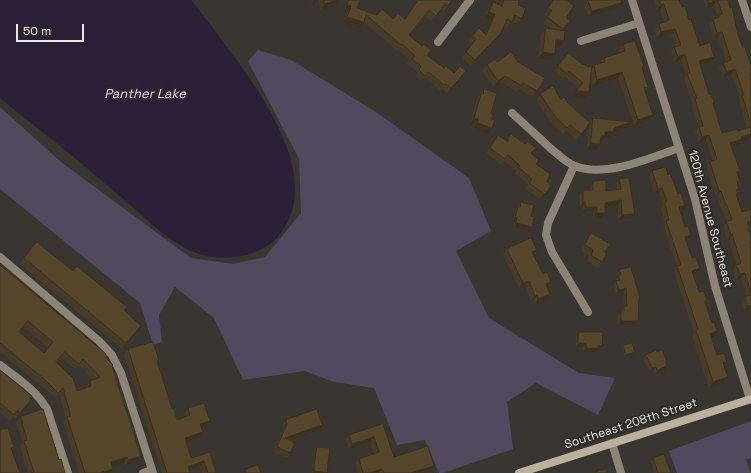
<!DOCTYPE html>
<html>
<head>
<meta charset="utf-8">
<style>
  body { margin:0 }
  #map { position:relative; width:751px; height:473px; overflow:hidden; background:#393530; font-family:"Space Grotesk",sans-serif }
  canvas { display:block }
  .scale { position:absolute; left:16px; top:24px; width:68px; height:18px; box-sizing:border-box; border:2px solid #e9e7e3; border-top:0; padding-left:5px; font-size:12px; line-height:14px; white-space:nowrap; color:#e9e7e3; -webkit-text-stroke:3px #2f2b26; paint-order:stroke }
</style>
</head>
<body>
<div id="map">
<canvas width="751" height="473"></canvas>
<div class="scale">50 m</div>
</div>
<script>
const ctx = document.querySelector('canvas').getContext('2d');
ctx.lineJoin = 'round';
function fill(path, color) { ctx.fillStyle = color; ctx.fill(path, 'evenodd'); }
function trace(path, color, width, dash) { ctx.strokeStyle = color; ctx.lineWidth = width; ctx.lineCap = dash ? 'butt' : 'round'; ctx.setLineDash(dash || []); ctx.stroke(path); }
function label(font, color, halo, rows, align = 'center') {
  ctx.font = font + ' "Space Grotesk",sans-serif'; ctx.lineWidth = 4; ctx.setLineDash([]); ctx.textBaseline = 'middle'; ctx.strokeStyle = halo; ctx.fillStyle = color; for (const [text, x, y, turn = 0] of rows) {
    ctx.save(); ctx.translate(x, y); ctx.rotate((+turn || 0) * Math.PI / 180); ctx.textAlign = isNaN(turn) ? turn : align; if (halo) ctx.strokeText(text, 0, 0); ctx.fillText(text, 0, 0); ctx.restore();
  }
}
const green = new Path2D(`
  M 258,50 L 291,60 L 376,112 L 469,178 L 491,231 L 456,251 L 489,318 L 579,373 L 615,378 L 598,415 L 536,383 L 507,402 L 513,449 L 443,473 L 439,473 L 425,440 L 397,445 L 374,388 L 334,382 L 305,371 L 243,380 L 214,318 L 175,287 L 159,315 L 162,342 L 153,345 L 140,303 L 0,189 L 0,107 L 61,162 L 191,258 L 233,264 L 265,257 L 301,213 L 299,159 L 248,61 Z
  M 751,421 L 751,458 L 746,460 L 751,473 L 677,473 L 669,451 Z`);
const water = new Path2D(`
  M 0,0 L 191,0 C 203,15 215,30 226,46 C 261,92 329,185 275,240 C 258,257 225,261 203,255 C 177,248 156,228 137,211 C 121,197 104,183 88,169 C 59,144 29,122 0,98 Z`);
const street = new Path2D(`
  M 632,0 L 695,199 L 715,286 L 750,399
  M 742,0 L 751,27
  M 581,41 L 639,23
  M 438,42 L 470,0
  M 512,113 C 525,125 538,136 550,148 C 558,154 566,163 575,166 C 605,178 650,158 679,148
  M 574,166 L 548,223 L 546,235 L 552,252 L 588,312
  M 0,257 L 99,341 L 112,355 L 121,373 L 153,473
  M 0,365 C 17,378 36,390 47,409 L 68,473
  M 612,443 L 621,473
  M 143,473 L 152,470`);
const secondary = new Path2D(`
  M 519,473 L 751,399`);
const wall = new Path2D(`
  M 311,0 L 340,0 L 337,5 L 321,10 L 318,1 L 312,3 Z
  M 348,0 L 360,0 L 357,8 L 393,19 L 405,19 L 452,0 L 444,11 L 441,10 L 432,21 L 425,16 L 409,35 L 428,55 L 444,68 L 462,77 L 447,94 L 442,89 L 441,91 L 427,79 L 424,78 L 421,81 L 415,76 L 417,72 L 408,64 L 411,61 L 398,50 L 397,51 L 364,22 L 360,28 L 343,22 L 347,12 L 344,11 L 346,2 Z
  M 502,0 L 519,0 L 518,5 L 522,19 L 518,24 L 512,22 L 508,28 L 504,26 L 497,38 L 471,66 L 462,58 L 472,45 L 468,42 L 472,36 L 485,33 L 491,20 L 485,17 L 489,8 L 493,2 L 500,5 Z
  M 554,0 L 566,18 L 570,21 L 562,31 L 564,41 L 560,47 L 556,46 L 555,54 L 550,60 L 538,58 L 541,34 L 546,28 L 552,29 L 543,23 L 547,17 L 544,14 Z
  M 587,0 L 621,0 L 618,8 L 588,16 L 584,5 Z
  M 654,0 L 679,0 L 682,7 L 689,20 L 700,46 L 710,62 L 700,65 L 709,94 L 713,104 L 722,133 L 738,131 L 747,128 L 739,101 L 740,99 L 731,74 L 723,77 L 719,68 L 723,63 L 726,62 L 718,37 L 713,38 L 709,24 L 713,19 L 717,18 L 717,16 L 714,5 L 706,8 L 703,0 L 728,0 L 738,35 L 743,48 L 751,66 L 751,141 L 750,139 L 740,142 L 738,145 L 732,147 L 737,174 L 740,181 L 738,183 L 739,189 L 736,195 L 742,212 L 751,209 L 751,225 L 749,226 L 750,228 L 748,230 L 751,245 L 751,309 L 744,312 L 741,302 L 745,297 L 747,296 L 741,278 L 736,280 L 733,270 L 736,265 L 729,240 L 727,240 L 723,227 L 727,221 L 723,210 L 722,211 L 717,196 L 716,197 L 706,167 L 710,162 L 712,161 L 706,140 L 699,142 L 695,132 L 699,128 L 691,104 L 692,102 L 684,79 L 686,76 L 681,60 L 674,62 L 671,53 L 674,47 L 676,47 L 672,34 L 657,38 L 655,30 L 659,24 L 664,22 L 660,10 L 657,11 Z
  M 623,45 L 644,66 L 642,69 L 648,87 L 645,91 L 653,115 L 649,121 L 634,126 L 618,78 L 593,86 L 591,75 L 589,92 L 585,98 L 572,97 L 579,88 L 565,77 L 563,79 L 554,71 L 558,66 L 583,65 L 591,69 L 594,65 L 600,63 L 604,58 L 619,53 L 619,50 Z
  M 497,62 L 537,91 L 533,97 L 519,89 L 517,92 L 501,82 L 494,87 L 482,71 L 487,65 Z
  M 484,89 L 491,114 L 488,134 L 473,129 L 474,125 L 470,124 L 477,100 Z
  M 540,94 L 561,100 L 568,103 L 590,122 L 593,118 L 632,122 L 628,128 L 613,133 L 610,137 L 604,138 L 601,142 L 600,142 L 596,150 L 587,149 L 589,125 L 576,140 L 566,131 L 563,134 L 553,125 L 536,100 Z
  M 498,135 L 507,140 L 531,154 L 536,164 L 547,182 L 551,185 L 542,198 L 540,199 L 526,189 L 529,185 L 515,173 L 516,171 L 504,161 L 501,164 L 486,153 Z
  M 652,171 L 681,211 L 680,211 L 685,227 L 691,235 L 687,241 L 696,273 L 693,274 L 699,292 L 707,300 L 705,302 L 713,337 L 711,337 L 717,355 L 727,362 L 724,366 L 728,377 L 724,383 L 709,388 L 692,335 L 694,333 L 674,272 L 677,267 L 663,226 L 665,223 L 661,210 L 661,207 L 663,205 L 659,193 L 654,194 L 649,176 Z
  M 619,179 L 635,214 L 631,219 L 618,220 L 618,205 L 605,207 L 601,218 L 593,218 L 593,211 L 582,212 L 582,207 L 580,207 L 579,195 L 583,190 L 590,190 L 590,186 L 593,181 L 606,191 L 617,189 L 616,184 Z
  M 521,202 L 531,216 L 529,231 L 514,227 L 514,222 L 513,221 L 515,211 Z
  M 591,233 L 605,252 L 602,262 L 598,268 L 587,261 L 589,256 L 581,251 L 587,239 Z
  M 507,249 L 534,255 L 547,287 L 547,299 L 535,304 L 533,300 L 531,301 L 525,286 L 519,288 L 503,255 Z
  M 24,258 L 73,271 L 127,307 L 124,311 L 141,326 L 137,332 L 122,349 L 20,264 Z
  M 0,265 L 107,359 L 112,366 L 137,462 L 125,466 L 124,463 L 112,466 L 110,473 L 79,473 L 63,423 L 66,418 L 59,394 L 55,398 L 39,384 L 0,352 ZM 24,327 L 48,348 L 44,353 L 19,332 ZM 61,358 L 75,369 L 79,365 L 93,380 L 90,381 L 86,386 L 86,388 L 77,391 L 57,362 Z
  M 619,270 L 640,298 L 639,300 L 638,321 L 636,325 L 618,325 L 618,315 L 624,307 L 623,292 L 616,294 L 614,285 L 616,281 L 616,279 L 617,277 L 617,274 Z
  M 579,332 L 599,350 L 597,350 L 595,352 L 586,353 L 583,352 L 583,347 L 576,347 L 576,336 Z
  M 623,346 L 635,352 L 633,354 L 625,357 L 622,348 Z
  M 128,349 L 157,362 L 172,409 L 177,420 L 185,417 L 184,414 L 188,408 L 206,426 L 202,428 L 199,438 L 186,442 L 191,458 L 210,452 L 216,473 L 202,473 L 200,467 L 189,470 L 190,473 L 162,473 L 124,355 Z
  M 657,352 L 667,361 L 666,363 L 667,366 L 665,370 L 655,375 L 653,371 L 649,372 L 643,359 L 646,355 Z
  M 0,370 L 30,399 L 27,405 L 15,420 L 14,416 L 10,421 L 0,412 Z
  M 20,417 L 59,460 L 65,473 L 28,473 L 20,446 L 23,443 L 18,429 L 19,428 L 16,423 Z
  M 286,420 L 322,425 L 319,430 L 290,440 L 290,453 L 287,458 L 273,452 L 284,429 L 282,425 Z
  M 383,424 L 394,457 L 434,466 L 430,471 L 424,473 L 358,473 L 355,464 L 359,459 L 374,454 L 370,442 L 349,449 L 345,440 L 349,435 Z
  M 317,447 L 330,448 L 327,473 L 312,473 L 315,451 Z
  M 653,458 L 671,473 L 654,473 L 651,462 Z`);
const shadedWall = new Path2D(`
  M 314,0 L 318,0 L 318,1 L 312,3 Z
  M 337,0 L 340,0 L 337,5 L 321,10 L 325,4 Z
  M 718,0 L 714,5 L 706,8 L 709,3 Z
  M 622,3 L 618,8 L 588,16 L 592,11 Z
  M 664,4 L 660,10 L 657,11 L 661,5 Z
  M 347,5 L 351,6 L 347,12 L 344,11 Z
  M 489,12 L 495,14 L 491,20 L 485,17 Z
  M 347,17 L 364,22 L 360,28 L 343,22 Z
  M 675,29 L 672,34 L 657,38 L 661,32 Z
  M 722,32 L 718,37 L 713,38 L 717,33 Z
  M 501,33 L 497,38 L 471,66 L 475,60 Z
  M 556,40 L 564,41 L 560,47 L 552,46 Z
  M 543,52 L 555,54 L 550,60 L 538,58 Z
  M 685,54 L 681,60 L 674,62 L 678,57 Z
  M 714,57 L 710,62 L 695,66 L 699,61 Z
  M 735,69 L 731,74 L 723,77 L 727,72 Z
  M 466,71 L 462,77 L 447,94 L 451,88 Z
  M 622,72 L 618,78 L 593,86 L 597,80 Z
  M 505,76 L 501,82 L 494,87 L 498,81 Z
  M 576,91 L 589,92 L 585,98 L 572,97 Z
  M 653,115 L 649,121 L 634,126 L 638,120 Z
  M 474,118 L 478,119 L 474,125 L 470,124 Z
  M 632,122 L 628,128 L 613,133 L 610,137 L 604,138 L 601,142 L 597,142 L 601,136 L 605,132 L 614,128 Z
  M 477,123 L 492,128 L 488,134 L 473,129 Z
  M 590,123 L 586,129 L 576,140 L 581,134 Z
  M 751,134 L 751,138 L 750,139 L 740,142 L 738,145 L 726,148 L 730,143 L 741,137 Z
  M 709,135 L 706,140 L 699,142 L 702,137 Z
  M 591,143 L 600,144 L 596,150 L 587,149 Z
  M 551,185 L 542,198 L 540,199 L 544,194 Z
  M 662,188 L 659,193 L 654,194 L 658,189 Z
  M 719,191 L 721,191 L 717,196 L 716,197 Z
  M 621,200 L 618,205 L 601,207 L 605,203 Z
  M 583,202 L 585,202 L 582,207 L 580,207 Z
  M 685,206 L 681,211 L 675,213 L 679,207 Z
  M 586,207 L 597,207 L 593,211 L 582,212 Z
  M 596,213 L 605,213 L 601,218 L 593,218 Z
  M 635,214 L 631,219 L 618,220 L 622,215 Z
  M 515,217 L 517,218 L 514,222 L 513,221 Z
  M 751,221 L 751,225 L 744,227 L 747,222 Z
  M 516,223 L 532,227 L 529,231 L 514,227 Z
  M 732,234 L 729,240 L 727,240 L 731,235 Z
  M 691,235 L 687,241 L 682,243 L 685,237 Z
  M 700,268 L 696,273 L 688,276 L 692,271 Z
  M 745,273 L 741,278 L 736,280 L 740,274 Z
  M 529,281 L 525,286 L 519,288 L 523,283 Z
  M 551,282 L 548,287 L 542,289 L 546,284 Z
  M 626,288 L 623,292 L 616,294 L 619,290 Z
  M 550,294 L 547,299 L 535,304 L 538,299 Z
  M 537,295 L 533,300 L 531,301 L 535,296 Z
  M 751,305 L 751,309 L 744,312 L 748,306 Z
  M 621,321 L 638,321 L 636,325 L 618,325 Z
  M 141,326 L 137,332 L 122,349 L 126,343 Z
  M 717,331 L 713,337 L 706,339 L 710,334 Z
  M 578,343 L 586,343 L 583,347 L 576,347 Z
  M 598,346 L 602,346 L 599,350 L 597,350 L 595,352 L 586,353 L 583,352 L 586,348 Z
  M 635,352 L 633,354 L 625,357 L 626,355 Z
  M 667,366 L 665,370 L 655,375 L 657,370 Z
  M 656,367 L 653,371 L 649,372 L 652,368 Z
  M 728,377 L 724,383 L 709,388 L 713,382 Z
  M 210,421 L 206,426 L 196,430 L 200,424 Z
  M 322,425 L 319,430 L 281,444 L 285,438 Z
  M 203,432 L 199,438 L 181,444 L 185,438 Z
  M 374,437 L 370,442 L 349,449 L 352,444 Z
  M 141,456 L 137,462 L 125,466 L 128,460 Z
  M 127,457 L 124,463 L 107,468 L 111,462 Z
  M 204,461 L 200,467 L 186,471 L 190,466 Z
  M 434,466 L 430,471 L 424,473 L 411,473 Z
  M 113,469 L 110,473 L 100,473 Z
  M 382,469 L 379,473 L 369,473 Z
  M 314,471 L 327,473 L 313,473 Z`);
const building = new Path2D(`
  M 324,0 L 337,0 L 325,4 Z
  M 349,0 L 360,0 L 357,8 L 377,15 L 382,9 L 393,19 L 398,13 L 405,19 L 418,0 L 452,0 L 448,6 L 445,4 L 436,16 L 429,10 L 409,35 L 422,46 L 424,44 L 431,50 L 427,55 L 444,68 L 446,66 L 454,73 L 460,66 L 466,71 L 451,88 L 446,84 L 444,85 L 431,74 L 428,72 L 425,76 L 419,70 L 421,66 L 412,59 L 415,56 L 402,44 L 401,45 L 366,15 L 364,22 L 347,17 L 351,6 L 347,5 Z
  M 504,0 L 519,0 L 518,5 L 526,8 L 522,19 L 515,15 L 512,22 L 507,19 L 501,33 L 475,60 L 466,52 L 476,39 L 472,36 L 479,28 L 486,35 L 495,14 L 489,12 L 493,2 L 502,6 Z
  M 554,0 L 567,0 L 574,6 L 566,18 L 570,21 L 563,29 L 547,17 L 552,11 L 548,8 Z
  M 588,0 L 621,0 L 622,3 L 592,11 Z
  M 659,0 L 679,0 L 682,7 L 685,6 L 689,20 L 691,19 L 700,46 L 710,42 L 714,57 L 699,61 L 709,94 L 711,94 L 714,102 L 713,103 L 722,133 L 738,129 L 738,131 L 751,127 L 751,134 L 741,137 L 742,139 L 730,143 L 740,171 L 737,172 L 740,181 L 737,181 L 739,189 L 736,190 L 738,194 L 736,194 L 742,212 L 751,209 L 751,221 L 747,222 L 750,228 L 748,229 L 751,237 L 751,240 L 750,241 L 751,245 L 751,293 L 745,273 L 740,274 L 736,265 L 741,263 L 732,234 L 731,235 L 726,221 L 732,220 L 727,205 L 726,205 L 721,191 L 719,191 L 710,162 L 717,159 L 709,135 L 702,137 L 699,127 L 703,126 L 695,99 L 697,98 L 687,74 L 690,73 L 685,54 L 678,57 L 674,47 L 681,45 L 675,29 L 661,32 L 659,24 L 669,20 L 664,4 L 661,5 Z
  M 708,0 L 718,0 L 709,3 Z
  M 718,0 L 728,0 L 730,8 L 732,7 L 738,35 L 743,48 L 745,47 L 751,66 L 751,73 L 750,73 L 751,76 L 751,124 L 742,95 L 744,95 L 735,69 L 727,72 L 723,63 L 731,60 L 722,32 L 717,33 L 713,19 L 719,17 L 718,15 L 722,14 Z
  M 546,28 L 565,31 L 564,41 L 556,40 L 555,54 L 543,52 Z
  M 635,41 L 644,66 L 642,67 L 648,87 L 644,88 L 653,115 L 638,120 L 622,72 L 597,80 L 594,65 L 605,62 L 604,58 L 625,51 L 623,45 Z
  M 511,52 L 518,62 L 545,78 L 537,91 L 523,83 L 522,86 L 505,76 L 498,81 L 487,65 L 495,59 L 497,62 Z
  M 569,53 L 583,65 L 584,64 L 588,67 L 592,66 L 589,92 L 576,91 L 583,83 L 569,71 L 567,74 L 558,66 Z
  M 553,86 L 561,100 L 564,97 L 568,103 L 590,123 L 581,134 L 570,125 L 567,128 L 557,119 L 540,94 Z
  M 484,89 L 497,93 L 491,114 L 493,114 L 491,119 L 495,120 L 492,128 L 477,123 L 478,119 L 474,118 L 481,94 L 483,94 Z
  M 593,118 L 632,122 L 614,128 L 614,132 L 605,132 L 605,136 L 601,136 L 600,144 L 591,143 Z
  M 511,134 L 525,144 L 527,141 L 536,148 L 531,153 L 539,160 L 536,164 L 550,174 L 547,182 L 551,185 L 546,193 L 544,194 L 529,183 L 532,179 L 518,167 L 520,166 L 508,155 L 505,159 L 490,148 L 498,135 L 507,141 Z
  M 666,167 L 668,175 L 670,174 L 673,180 L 678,194 L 681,193 L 685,206 L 679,207 L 685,227 L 688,226 L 691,235 L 685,237 L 692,258 L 696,257 L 700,268 L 692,271 L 699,292 L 704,291 L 707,300 L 705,301 L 712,323 L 714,322 L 717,331 L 710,334 L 717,355 L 724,353 L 727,362 L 723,363 L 728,377 L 713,382 L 696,330 L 698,329 L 677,266 L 681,265 L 666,221 L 669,220 L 665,204 L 665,202 L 667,201 L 662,188 L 658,189 L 652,171 Z
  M 629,178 L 635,214 L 622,215 L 621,200 L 605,203 L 605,213 L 596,213 L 597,207 L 586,207 L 585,202 L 583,202 L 583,190 L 593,190 L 593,181 L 606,180 L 606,191 L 621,189 L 619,179 Z
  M 521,202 L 534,205 L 531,216 L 534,217 L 532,227 L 516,223 L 517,218 L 515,217 L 518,207 L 520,207 Z
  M 591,233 L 610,244 L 605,252 L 607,253 L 602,262 L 591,255 L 593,250 L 585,245 Z
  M 531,238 L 537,250 L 532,252 L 543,274 L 547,272 L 551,282 L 546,284 L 550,294 L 538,299 L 537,295 L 535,296 L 529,281 L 523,283 L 507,249 Z
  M 37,242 L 73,271 L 77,266 L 127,307 L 124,310 L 141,326 L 126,343 L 24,258 Z
  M 0,265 L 105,353 L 107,359 L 113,365 L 112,366 L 141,456 L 128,460 L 127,457 L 111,462 L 113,469 L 100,473 L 85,473 L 67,417 L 70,416 L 70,413 L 63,388 L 58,393 L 43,378 L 0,343 ZM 28,321 L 53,342 L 44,353 L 19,332 ZM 65,352 L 79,364 L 83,359 L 100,377 L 90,381 L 91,386 L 77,391 L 73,378 L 56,362 Z
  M 631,267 L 640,298 L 639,298 L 638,321 L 621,321 L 621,311 L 624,311 L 624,306 L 627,306 L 626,288 L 619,290 L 616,281 L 620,280 L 618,275 L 621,275 L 619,270 Z
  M 751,295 L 751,305 L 748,306 L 745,297 Z
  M 579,332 L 603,332 L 602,346 L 598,346 L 598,348 L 588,349 L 586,348 L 586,343 L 578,343 Z
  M 153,342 L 159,360 L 157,361 L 164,383 L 172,409 L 174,409 L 177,420 L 190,415 L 188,408 L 204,403 L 210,421 L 200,424 L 203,432 L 185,438 L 191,458 L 210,452 L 216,473 L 208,473 L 204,461 L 190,466 L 188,467 L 190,473 L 167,473 L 128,349 Z
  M 632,343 L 635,352 L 626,355 L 623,346 Z
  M 657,350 L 657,352 L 662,350 L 667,361 L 665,362 L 667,366 L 657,370 L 656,367 L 652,368 L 646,355 Z
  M 0,370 L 32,396 L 30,399 L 31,400 L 19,414 L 18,410 L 14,415 L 0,403 Z
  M 43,409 L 59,460 L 61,459 L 65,473 L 31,473 L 34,472 L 24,441 L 27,440 L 22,423 L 23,423 L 20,417 Z
  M 317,409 L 322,425 L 285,438 L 295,443 L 290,453 L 277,447 L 287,424 L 286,420 Z
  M 383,424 L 394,457 L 428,446 L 434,466 L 411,473 L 384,473 L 382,469 L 369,473 L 363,473 L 359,459 L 379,452 L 374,437 L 352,444 L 349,435 Z
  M 8,428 L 14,447 L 11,448 L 20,473 L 0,473 L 0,430 Z
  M 317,447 L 330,448 L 327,473 L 314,471 Z
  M 664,454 L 671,473 L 658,473 L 653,458 Z
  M 258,465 L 261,473 L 246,473 L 245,470 Z
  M 606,469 L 607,473 L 596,473 L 596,472 Z`);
const streetNames = [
  ["120th Avenue Southeast",710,219,75],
  ["Southeast 208th Street",631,424,-18]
];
const waterNames = [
  ["Panther Lake",145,94]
];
fill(green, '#52495e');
fill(water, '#2b2038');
trace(street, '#8b8477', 8);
trace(secondary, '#bbb09c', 8);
fill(wall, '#493c26');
fill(shadedWall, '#3c311f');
fill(building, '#55462c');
trace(building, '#3c311f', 1);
label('12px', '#e9e7e3', '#2f2b26', streetNames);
label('italic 13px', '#e4d2fc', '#2f2b26', waterNames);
</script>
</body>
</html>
